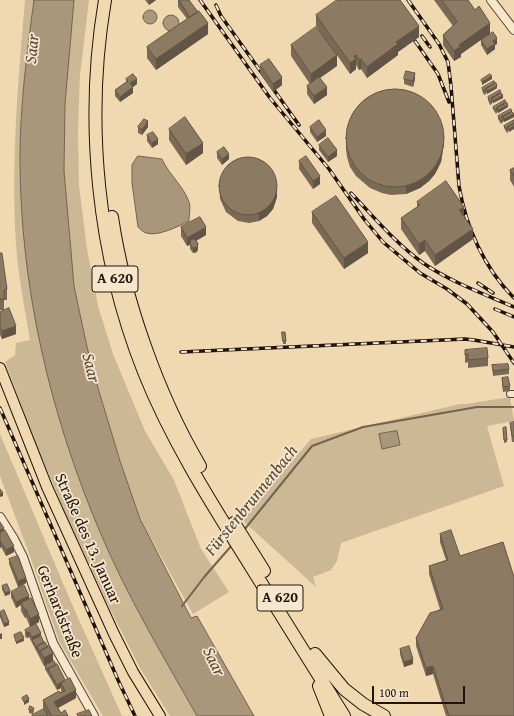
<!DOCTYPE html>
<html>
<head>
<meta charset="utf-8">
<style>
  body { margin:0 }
  #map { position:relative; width:514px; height:716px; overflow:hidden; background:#f0d9b1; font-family:"Gentium Book Plus",serif }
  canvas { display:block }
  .scale { position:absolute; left:372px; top:686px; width:93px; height:18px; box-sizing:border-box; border:2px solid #21140e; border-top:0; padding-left:5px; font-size:12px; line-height:14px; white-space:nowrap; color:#21140e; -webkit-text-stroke:3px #f5e6cc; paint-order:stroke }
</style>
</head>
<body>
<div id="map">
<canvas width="514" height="716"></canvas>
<div class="scale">100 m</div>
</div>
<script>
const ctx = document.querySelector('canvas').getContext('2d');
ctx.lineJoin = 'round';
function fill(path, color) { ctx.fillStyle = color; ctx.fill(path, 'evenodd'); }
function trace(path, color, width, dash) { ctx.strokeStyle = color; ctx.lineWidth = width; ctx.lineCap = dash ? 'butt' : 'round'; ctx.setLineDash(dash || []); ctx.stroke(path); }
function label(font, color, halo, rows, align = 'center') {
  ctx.font = font + ' "Gentium Book Plus",serif'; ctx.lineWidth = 3.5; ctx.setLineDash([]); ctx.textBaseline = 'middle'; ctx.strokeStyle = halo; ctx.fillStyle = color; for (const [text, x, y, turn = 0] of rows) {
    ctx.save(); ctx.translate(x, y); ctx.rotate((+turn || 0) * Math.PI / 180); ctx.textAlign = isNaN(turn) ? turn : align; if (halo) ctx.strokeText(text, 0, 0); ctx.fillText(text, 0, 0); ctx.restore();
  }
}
const green = new Path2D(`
  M 25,0 L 34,0 C 27,52 20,105 20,158 C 20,287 50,414 100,532 C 127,596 163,656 197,716 L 170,716 L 140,668 L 109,607 L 64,510 L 37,446 L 5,362 L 15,355 L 16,343 L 30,340 C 25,309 18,276 16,244 C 11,161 18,82 25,0 Z
  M 74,0 L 89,0 L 80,75 L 78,129 L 79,185 L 87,249 L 98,306 L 113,354 L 145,431 L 174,480 L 201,549 L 229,592 L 193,614 L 140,519 L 120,461 L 98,388 L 87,347 L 74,286 L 64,171 L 65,104 Z
  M 510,397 L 514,421 L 487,426 L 504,486 L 341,543 L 337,561 L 331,570 L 313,577 L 316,587 L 242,520 L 311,439 L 460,404 L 466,404 Z
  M 0,434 L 71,602 L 122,716 L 103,716 L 59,641 L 30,556 L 0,476 Z`);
const water = new Path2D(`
  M 34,0 L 74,0 L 65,104 L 64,171 L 74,286 L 87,347 L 98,388 L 120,461 L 140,519 L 191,618 L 197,616 L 254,716 L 197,716 C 163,656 127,596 100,532 C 50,414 20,287 20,158 C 20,105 27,52 34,0 Z
  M143 17a7 7 0 1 1 14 0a7 7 0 1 1-14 0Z
  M163 23a8 8 0 1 1 16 0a8 8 0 1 1-16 0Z
  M 138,156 L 162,159 C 169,175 183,185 189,202 C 191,207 189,215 189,221 C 179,226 158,237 146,233 C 143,232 140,229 138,227 L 132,183 L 132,165 Z
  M 397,431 L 400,445 L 382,449 L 379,434 Z`);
const stream = new Path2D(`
  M 244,530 L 312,446 L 363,427 L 477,407 L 514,407
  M 182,606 L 205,576 L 233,544`);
const minor = new Path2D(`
  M 510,394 L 514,394`);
const tertiary = new Path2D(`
  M 491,0 L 514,30
  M 0,517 L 14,539 L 23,557 L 53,643 L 94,716`);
const primary = new Path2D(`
  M 0,368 L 47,487 L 114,634 L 133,672 L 160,716`);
const motorway = new Path2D(`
  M 105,0 C 84,123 98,256 144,372 C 170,437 208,498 245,557 C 278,610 311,663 344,716
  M 112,217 C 124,299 158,395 200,466
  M 234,523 L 264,571
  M 315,654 L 344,689 L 363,704 L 384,716
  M 319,686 L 331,716`);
const rail = new Path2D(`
  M 200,0 L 270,98 L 329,169 L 364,219 L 383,242 L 420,273 L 447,289 L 467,304 L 493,332 L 514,363
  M 408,0 L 439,44 L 448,62 L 451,86 L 459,186 C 466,227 484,268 514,298
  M 216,5 L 221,16 L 299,125
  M 422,36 L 430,47
  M 415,41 L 438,74 L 449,102
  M 351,193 C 374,217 395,243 423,263 C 451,282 484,294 514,307
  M 478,283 L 493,293
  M 495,309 L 514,317
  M 181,352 L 465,339 L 474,340 L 514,347
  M 0,408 L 118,680 L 135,716`);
const wall = new Path2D(`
  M 145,0 L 156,0 L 149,5 Z
  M 178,0 L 189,0 L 208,34 L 156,70 L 147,58 L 147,47 L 187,19 L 178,7 Z
  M 434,0 L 468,0 L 497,44 L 495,45 L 495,49 L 487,55 L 481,45 L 481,40 L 461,54 L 461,57 L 454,61 L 443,45 L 443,35 L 453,26 Z
  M 316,15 L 419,37 L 398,52 L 398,55 L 367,78 L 361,69 L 359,70 L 356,65 L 356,69 L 350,74 L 337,55 L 337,66 L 320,78 L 327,95 L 314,104 L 307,94 L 307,86 L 310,84 L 291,56 L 291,45 L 328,44 L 316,26 Z
  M 260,65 L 282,85 L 273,92 L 260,73 Z
  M 126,79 L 137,84 L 133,87 L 133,93 L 120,102 L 115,96 L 115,90 L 126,82 Z
  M 404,79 L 415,79 L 413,87 L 404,84 Z
  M 495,84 L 497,88 L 487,94 L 486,92 L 486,94 L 484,95 L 482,90 L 482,88 Z
  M 501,93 L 503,98 L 493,103 L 492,102 L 492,104 L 490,105 L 488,100 L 488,97 Z
  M 506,103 L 508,107 L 498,113 L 497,111 L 497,113 L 496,114 L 493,109 L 493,107 Z
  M 512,112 L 514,117 L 504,122 L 503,121 L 503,122 L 501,124 L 498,119 L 498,116 Z
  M 514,120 L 509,132 L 508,130 L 508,132 L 507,133 L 504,128 L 504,126 Z
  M 138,127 L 148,127 L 142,135 L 138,133 Z
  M 310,127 L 326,136 L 317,142 L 310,132 Z
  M 169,129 L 203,153 L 186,165 L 169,140 Z
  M 147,135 L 158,144 L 152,148 L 147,141 Z
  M 346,141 L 444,143 L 441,162 L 435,174 L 429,181 L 420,188 L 406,194 L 391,195 L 382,193 L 370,188 L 356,176 L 350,167 L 347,157 L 346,149 Z
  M 319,145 L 337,156 L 328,162 L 319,150 Z
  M 217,152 L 229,159 L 222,165 L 217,158 Z
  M 299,161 L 320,184 L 313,189 L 299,169 Z
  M 514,168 L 514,187 L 510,180 L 510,170 Z
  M 219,183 L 277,197 L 273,209 L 267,216 L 259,221 L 249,223 L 238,221 L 226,212 L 220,199 Z
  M 417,202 L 464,217 L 473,239 L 435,266 L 425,251 L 419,255 L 401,229 L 401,218 L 417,207 Z
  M 312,212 L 368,253 L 344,269 L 312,223 Z
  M 181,227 L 206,235 L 196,241 L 198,248 L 197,252 L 193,253 L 190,249 L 190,245 L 187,246 L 181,236 Z
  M 0,253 L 7,289 L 7,300 L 4,300 L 4,310 L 0,310 Z
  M 0,312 L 16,334 L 2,339 L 0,335 Z
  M 282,332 L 285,332 L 286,344 L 283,344 Z
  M 465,350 L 488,358 L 488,366 L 468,368 L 468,362 L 465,363 Z
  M 492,365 L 509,369 L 509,374 L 493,376 Z
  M 502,378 L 510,386 L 510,391 L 503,392 L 502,383 Z
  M 510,423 L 514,426 L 514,442 L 512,442 Z
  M 503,428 L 507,440 L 507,442 L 504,443 Z
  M 4,531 L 14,552 L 6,556 L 1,547 L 0,548 Z
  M 440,534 L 460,556 L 514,716 L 446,716 L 433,674 L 426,676 L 416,646 L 416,638 L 440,609 L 429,574 L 429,566 L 446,560 L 440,542 Z
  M 9,559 L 26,583 L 18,587 L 9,564 Z
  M 2,586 L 10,594 L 5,596 L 2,589 Z
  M 11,592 L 29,599 L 39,622 L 30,627 L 26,617 L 25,618 L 21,611 L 21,605 L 16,608 L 11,597 Z
  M 0,612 L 9,625 L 4,627 L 0,617 Z
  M 25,630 L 41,636 L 53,661 L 44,666 L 29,637 L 27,638 L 25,636 Z
  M 400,649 L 413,664 L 404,667 L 400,654 Z
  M 45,666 L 65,680 L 76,698 L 58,708 L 61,713 L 68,716 L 32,716 L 32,715 L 46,713 L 43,708 L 43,700 L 62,692 L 61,691 L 61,688 L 57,690 L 45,669 Z
  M 29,710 L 34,711 L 33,714 L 29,713 Z`);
const shadedWall = new Path2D(`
  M 149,0 L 156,0 L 149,5 Z
  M 208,23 L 208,34 L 156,70 L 156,59 Z
  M 490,23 L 490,33 L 461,54 L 461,57 L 454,61 L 454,51 L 459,45 Z
  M 419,26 L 419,37 L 398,52 L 398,55 L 367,78 L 367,67 L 396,42 Z
  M 497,38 L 497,44 L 495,45 L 495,49 L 487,55 L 487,49 L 493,41 Z
  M 337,55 L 337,66 L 311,84 L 311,74 Z
  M 356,55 L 356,69 L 350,74 L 350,63 L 354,56 Z
  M 361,59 L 361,69 L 359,70 L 359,60 Z
  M 415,73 L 415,79 L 413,87 L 413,81 Z
  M 492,76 L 492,79 L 482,85 L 482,82 Z
  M 282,77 L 282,85 L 273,92 L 273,84 Z
  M 137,79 L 137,84 L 130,89 L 130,83 Z
  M 497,86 L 497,88 L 487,94 L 487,91 Z
  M 133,87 L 133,93 L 120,102 L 120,97 Z
  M 327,87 L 327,95 L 314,104 L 314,96 Z
  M 503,95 L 503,98 L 493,103 L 493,101 Z
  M 508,105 L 508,107 L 498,113 L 498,110 Z
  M 514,114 L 514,117 L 504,122 L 504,119 Z
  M 148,121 L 148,127 L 142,135 L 142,130 Z
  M 514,126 L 514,129 L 509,132 L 509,129 Z
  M 326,130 L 326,136 L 317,142 L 317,137 Z
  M 444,135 L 444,143 L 441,162 L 435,174 L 429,181 L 420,188 L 406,194 L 406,186 Z
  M 158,139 L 158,144 L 152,148 L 152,143 Z
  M 203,143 L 203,153 L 186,165 L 186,154 Z
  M 337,150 L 337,156 L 328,162 L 328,157 Z
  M 229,154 L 229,159 L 222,165 L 222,159 Z
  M 320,176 L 320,184 L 313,189 L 313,181 Z
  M 277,189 L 277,197 L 273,209 L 267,216 L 259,221 L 259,213 Z
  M 464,207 L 464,218 L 459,210 Z
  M 206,227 L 206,235 L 187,246 L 187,238 Z
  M 473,229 L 473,239 L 435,266 L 435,255 Z
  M 425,240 L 425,251 L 419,255 L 419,244 Z
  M 368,242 L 368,253 L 344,269 L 344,258 Z
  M 198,243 L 198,248 L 197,252 L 193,253 L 193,248 Z
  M 16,326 L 16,334 L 2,339 L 2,331 Z
  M 3,493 L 3,496 L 0,497 L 0,494 Z
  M 4,528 L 4,533 L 0,535 L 0,530 Z
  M 0,542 L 1,542 L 1,547 L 0,548 Z
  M 14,546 L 14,552 L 6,556 L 6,550 Z
  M 26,578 L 26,583 L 18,587 L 18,581 Z
  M 10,591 L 10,594 L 5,596 L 5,593 Z
  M 29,596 L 29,601 L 21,603 L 21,605 L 16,608 L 16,602 Z
  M 26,609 L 26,617 L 25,618 L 25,610 Z
  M 39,614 L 39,622 L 30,627 L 30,619 Z
  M 9,622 L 9,625 L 4,627 L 4,624 Z
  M 29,632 L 29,637 L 27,638 L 27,633 Z
  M 2,633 L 2,639 L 0,639 L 0,634 Z
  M 41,633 L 41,638 L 32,640 L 32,637 Z
  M 24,638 L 24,641 L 16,644 L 16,642 Z
  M 53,653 L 53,661 L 44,666 L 44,658 Z
  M 413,659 L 413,664 L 404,667 L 404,662 Z
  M 433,666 L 433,674 L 426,676 L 426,668 Z
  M 61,683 L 61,688 L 57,690 L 57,685 Z
  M 76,690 L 76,698 L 54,710 L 54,702 Z
  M 29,699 L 29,702 L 24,705 L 24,702 Z`);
const building = new Path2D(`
  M 179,0 L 189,0 L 198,12 L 190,17 Z
  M 337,0 L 400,0 L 419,26 L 396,42 L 398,44 L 367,67 L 361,59 L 359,60 L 356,55 L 354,56 L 356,59 L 350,63 L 316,15 Z
  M 442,0 L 468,0 L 475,10 L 479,6 L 490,23 L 459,45 L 461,46 L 454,51 L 443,35 L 457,22 Z
  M 199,11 L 208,23 L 156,59 L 147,47 Z
  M 316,27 L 337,55 L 311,74 L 291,45 Z
  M 493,32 L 497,38 L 493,41 L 495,44 L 487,49 L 481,40 Z
  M 269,59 L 282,77 L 273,84 L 260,65 Z
  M 406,71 L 415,73 L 413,81 L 404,79 Z
  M 133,74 L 137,79 L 130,83 L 133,87 L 120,97 L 115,90 L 128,81 L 126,79 Z
  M 490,74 L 492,76 L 482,82 L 481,80 Z
  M 319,77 L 327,87 L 314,96 L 307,86 Z
  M 494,81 L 495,83 L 485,89 L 486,91 L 484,92 L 482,88 Z
  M 496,83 L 497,86 L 487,91 L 486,89 Z
  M346 138a49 49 0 1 1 98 0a49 49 0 1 1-98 0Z
  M 500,90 L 501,92 L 491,98 L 492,101 L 490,102 L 488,97 Z
  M 501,93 L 503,95 L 493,101 L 492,99 Z
  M 505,100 L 506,102 L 496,108 L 497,110 L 496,112 L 493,107 Z
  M 507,103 L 508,105 L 498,110 L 497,108 Z
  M 511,109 L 512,111 L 501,117 L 503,120 L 501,121 L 498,116 Z
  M 512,112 L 514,114 L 504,119 L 503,117 Z
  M 185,117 L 203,143 L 186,154 L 169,129 Z
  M 144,119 L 148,121 L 142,130 L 138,127 Z
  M 319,120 L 326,130 L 317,137 L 310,127 Z
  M 514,120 L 514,123 L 507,127 L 508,129 L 507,130 L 504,126 Z
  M 514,124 L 514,126 L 509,129 L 508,127 Z
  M 153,132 L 158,139 L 152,143 L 147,135 Z
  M 328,138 L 337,150 L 328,157 L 319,145 Z
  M 224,147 L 229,154 L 222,159 L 217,152 Z
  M 306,156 L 320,176 L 313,181 L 299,161 Z
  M219 186a29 29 0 1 1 58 0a29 29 0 1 1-58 0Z
  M 514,168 L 514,176 L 510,170 Z
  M 446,181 L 464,207 L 459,210 L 473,229 L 435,255 L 425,240 L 419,244 L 401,218 L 420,205 L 417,202 Z
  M 336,196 L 368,242 L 344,258 L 312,212 Z
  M 200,217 L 206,227 L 187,238 L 181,227 Z
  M 194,239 L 198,243 L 197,247 L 193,248 L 190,244 L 191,240 Z
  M 0,253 L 2,253 L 7,289 L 4,290 L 4,299 L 0,299 Z
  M 9,308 L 16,326 L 2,331 L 0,327 L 0,312 Z
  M 282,332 L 285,332 L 286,341 L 283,341 Z
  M 487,348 L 488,358 L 468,360 L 468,354 L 465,355 L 465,350 Z
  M 508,364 L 509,369 L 493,371 L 492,365 Z
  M 508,377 L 510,386 L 503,387 L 502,378 Z
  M 514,422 L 514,436 L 512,436 L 510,423 Z
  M 506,427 L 507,440 L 504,440 L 503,428 Z
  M 0,489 L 3,493 L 0,494 Z
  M 0,522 L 4,528 L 0,530 Z
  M 5,530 L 14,546 L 6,550 L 1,542 L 0,542 L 0,533 Z
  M 451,530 L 460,556 L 503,542 L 514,577 L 514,716 L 449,716 L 433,666 L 426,668 L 416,638 L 430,613 L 443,609 L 429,566 L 448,560 L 440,534 Z
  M 18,556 L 26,578 L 18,581 L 9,559 Z
  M 7,584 L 10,591 L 5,593 L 2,586 Z
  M 24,585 L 29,596 L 16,602 L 11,592 Z
  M 31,598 L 39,614 L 30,619 L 26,609 L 25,610 L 21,603 Z
  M 4,610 L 9,622 L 4,624 L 0,614 L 0,612 Z
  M 36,624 L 41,633 L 32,637 L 29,632 L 27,633 L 25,630 Z
  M 21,632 L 24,638 L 16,642 L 14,635 Z
  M 41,636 L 44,643 L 37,646 L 37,649 L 32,640 Z
  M 45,642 L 48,647 L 40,651 L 40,653 L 37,646 Z
  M 49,646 L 53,653 L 44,658 L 40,651 Z
  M 409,646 L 413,659 L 404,662 L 400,649 Z
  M 54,661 L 56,665 L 48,669 L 48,671 L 45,666 Z
  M 57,664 L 65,680 L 57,685 L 48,669 Z
  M 70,678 L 76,690 L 54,702 L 61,713 L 65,710 L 68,716 L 52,716 L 43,700 L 59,691 L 60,693 L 65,691 L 61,683 Z
  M 27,695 L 29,699 L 24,702 L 22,698 Z
  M 30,706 L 34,708 L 33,711 L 29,710 Z
  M 44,709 L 48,716 L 32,716 L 32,715 Z
  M 89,710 L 92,716 L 78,716 L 77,714 Z`);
const shields = [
  [115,279,46],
  [280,598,46]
];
const shieldNames = [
  ["A 620",115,279],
  ["A 620",280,598]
];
const streetNames = [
  ["Straße des 13. Januar",87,539,66],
  ["Gerhardstraße",59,612,68]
];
const waterNames = [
  ["Saar",33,49,-84],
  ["Saar",90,368,76],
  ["Fürstenbrunnenbach",252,501,-51],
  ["Saar",213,662,64]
];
fill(green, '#cdb895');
fill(water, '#aa967a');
trace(water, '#73624f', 1);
trace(stream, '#73624f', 2);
trace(minor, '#554537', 8);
trace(tertiary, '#554537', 10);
trace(primary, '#21140e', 12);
trace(motorway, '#21140e', 14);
trace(minor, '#f5e6cc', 6);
trace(tertiary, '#f5e6cc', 8);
trace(primary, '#f0d9b1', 10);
trace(motorway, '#f0d9b1', 12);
trace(rail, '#21140e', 3.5);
trace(rail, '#f5e6cc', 2, [6]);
fill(wall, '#796955');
fill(shadedWall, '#635545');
fill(building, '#8d7a63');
trace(building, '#635545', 1);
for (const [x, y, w] of shields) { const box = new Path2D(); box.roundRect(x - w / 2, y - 13, w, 26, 3); ctx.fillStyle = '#f5e6cc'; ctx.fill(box); trace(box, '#21140e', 1); }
label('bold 15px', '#21140e', null, shieldNames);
label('16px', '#21140e', '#f5e6cc', streetNames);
label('italic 17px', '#584839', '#f5e6cc', waterNames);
</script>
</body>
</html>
